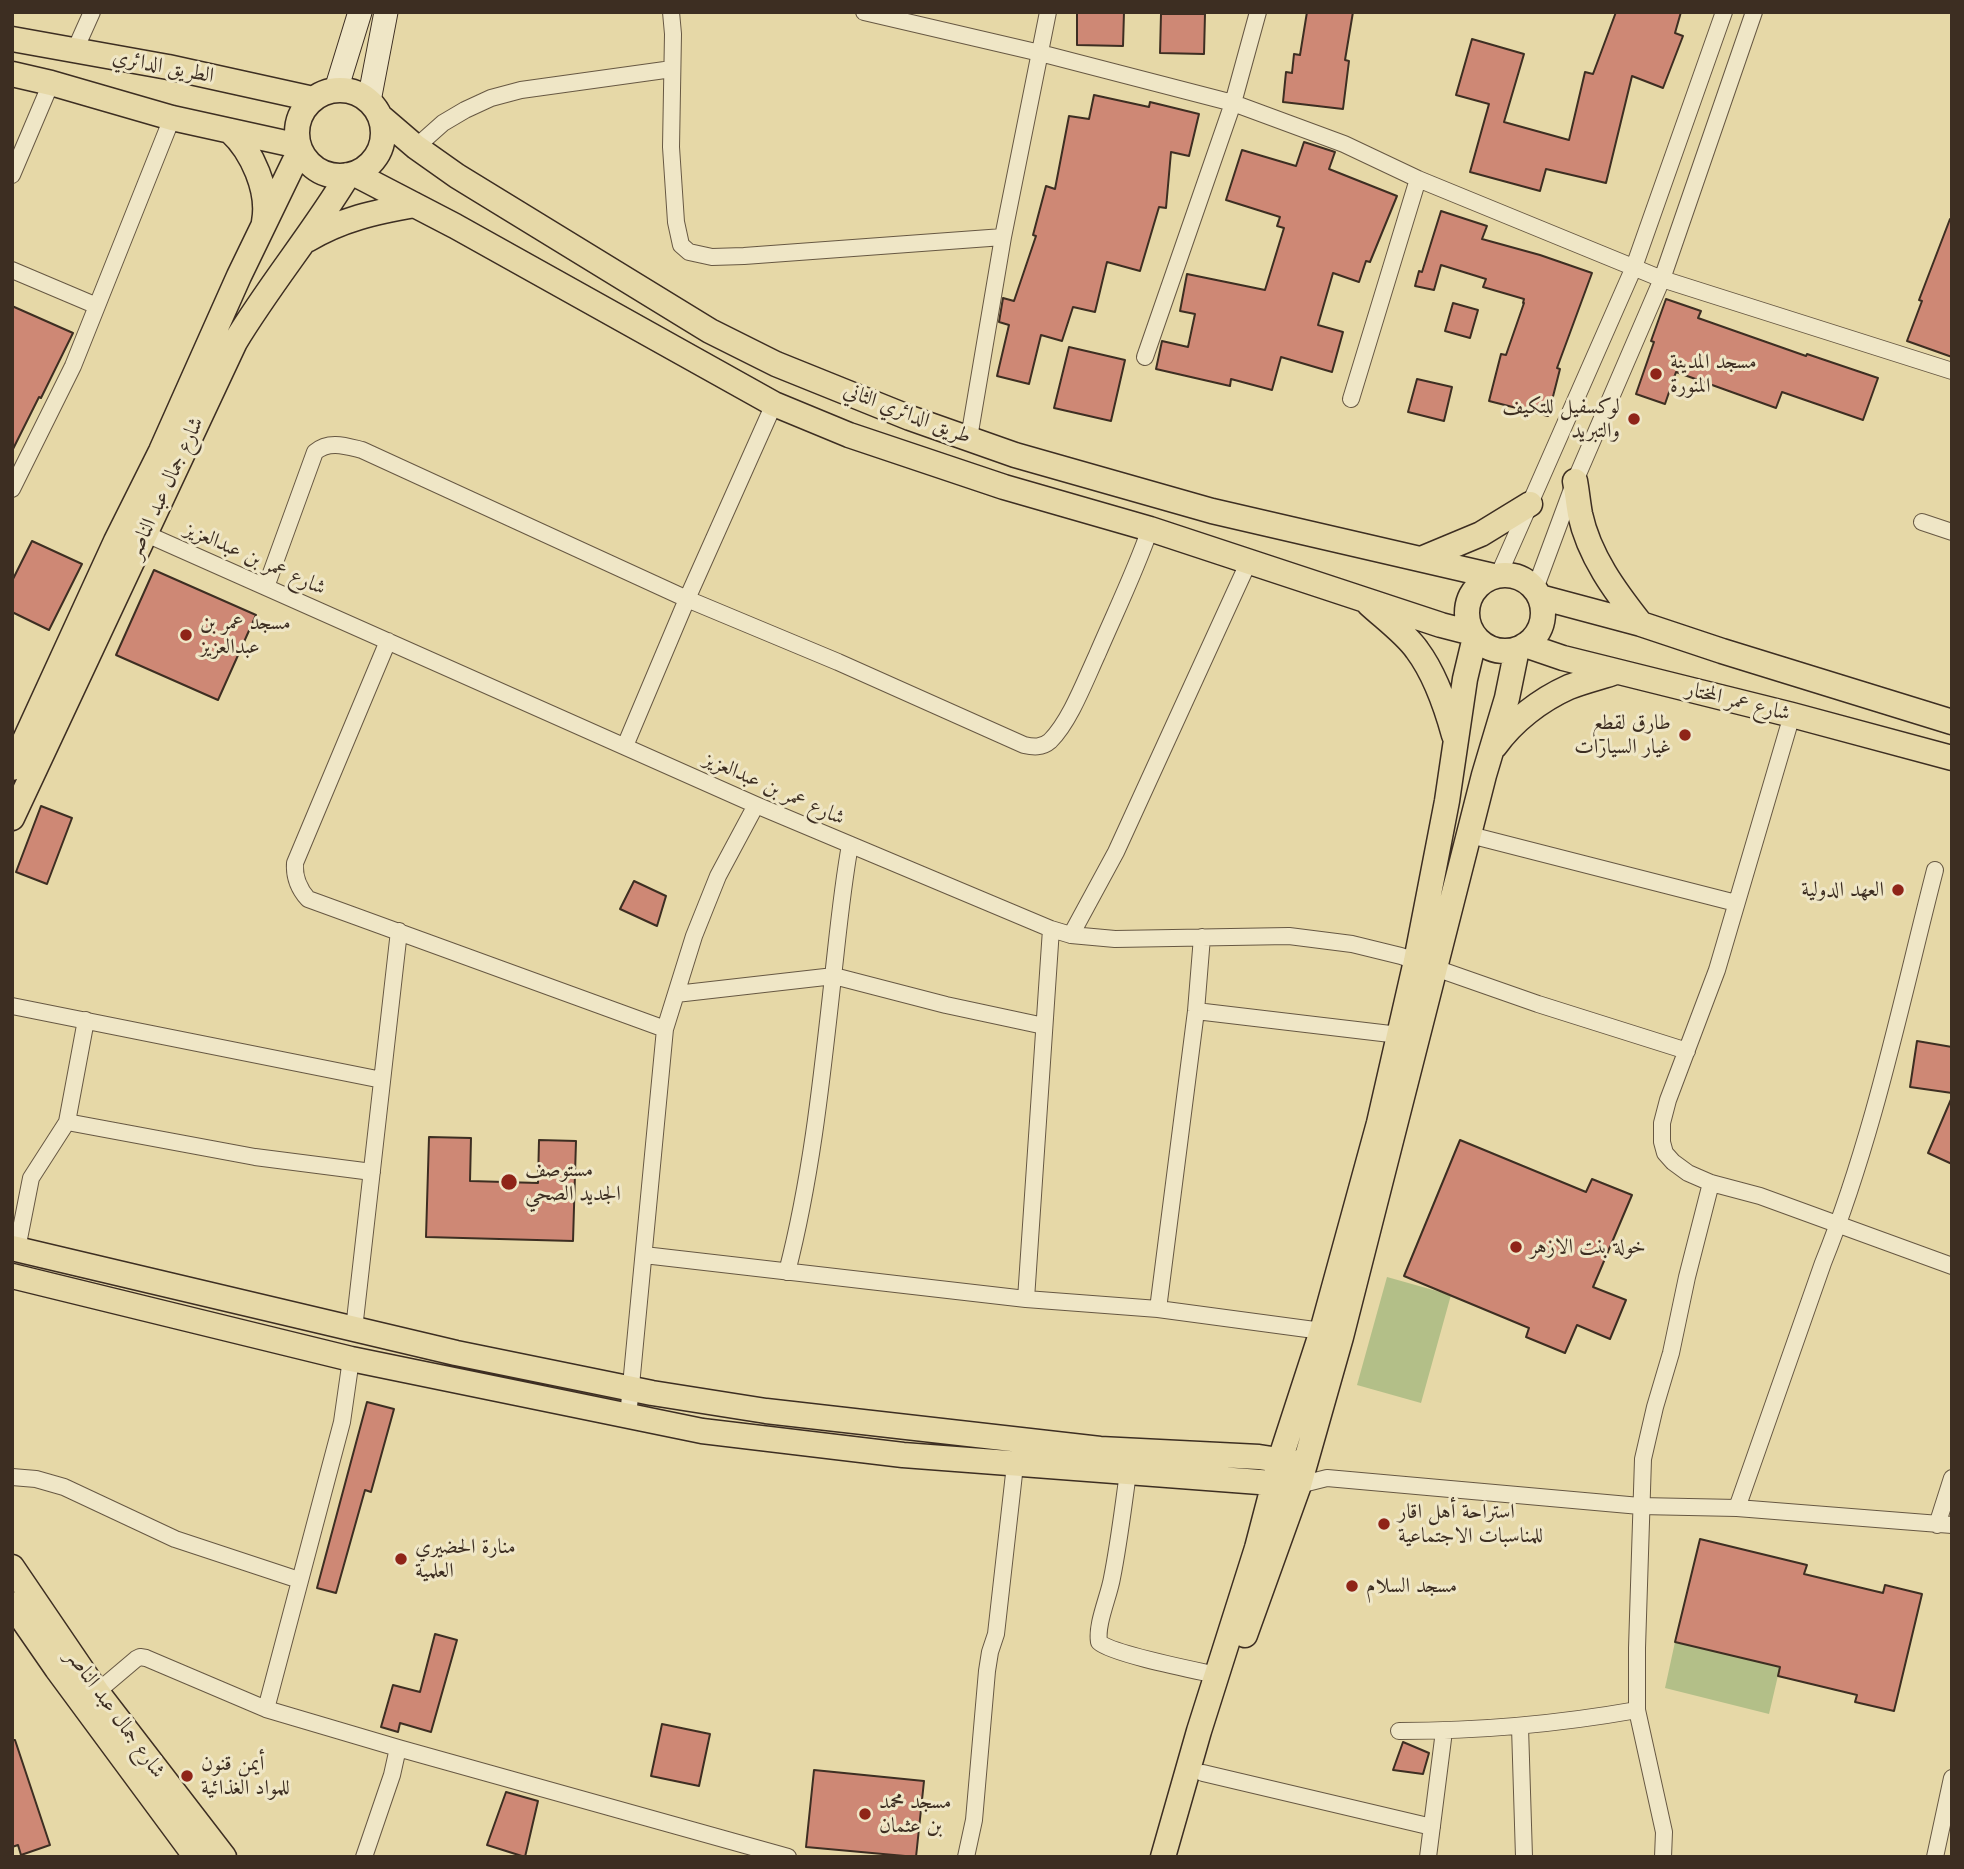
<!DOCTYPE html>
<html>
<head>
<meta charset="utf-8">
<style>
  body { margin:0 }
  #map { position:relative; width:1964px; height:1869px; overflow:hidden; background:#e6d8a7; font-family:"Old Standard TT",serif }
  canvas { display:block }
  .frame { position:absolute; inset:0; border:14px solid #3d2e22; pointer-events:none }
</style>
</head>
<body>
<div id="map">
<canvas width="1964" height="1869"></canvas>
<div class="frame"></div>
</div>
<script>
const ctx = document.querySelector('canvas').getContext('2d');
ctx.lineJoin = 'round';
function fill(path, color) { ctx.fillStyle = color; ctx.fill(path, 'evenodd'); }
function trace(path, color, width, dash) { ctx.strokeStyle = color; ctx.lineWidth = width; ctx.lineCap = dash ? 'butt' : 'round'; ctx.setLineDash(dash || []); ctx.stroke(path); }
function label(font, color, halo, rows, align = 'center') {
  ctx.font = font + ' "Old Standard TT",Amiri,serif'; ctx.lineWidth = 6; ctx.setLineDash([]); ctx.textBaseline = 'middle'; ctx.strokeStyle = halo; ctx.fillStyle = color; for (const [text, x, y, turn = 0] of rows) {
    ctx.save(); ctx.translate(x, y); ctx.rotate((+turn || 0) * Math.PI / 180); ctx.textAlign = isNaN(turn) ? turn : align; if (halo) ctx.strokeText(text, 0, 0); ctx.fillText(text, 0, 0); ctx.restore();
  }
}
const green = new Path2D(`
  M 1387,1277 L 1451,1295 L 1421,1403 L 1357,1385 Z
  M 1675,1642 L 1780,1667 L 1769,1714 L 1665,1688 Z`);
const building = new Path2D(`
  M 1077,12 L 1124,12 L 1123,46 L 1077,45 Z
  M 1307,12 L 1353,12 L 1345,60 L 1349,61 L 1343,109 L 1283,102 L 1286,72 L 1292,73 L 1294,54 L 1300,55 Z
  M 1616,12 L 1681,12 L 1675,33 L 1683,36 L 1663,88 L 1632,76 L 1606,183 L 1546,169 L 1540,191 L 1470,172 L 1489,104 L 1456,95 L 1472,39 L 1524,54 L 1504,122 L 1569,140 L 1585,72 L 1593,74 Z
  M 1161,14 L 1205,14 L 1204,54 L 1160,53 Z
  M 1094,95 L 1149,107 L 1150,102 L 1199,114 L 1189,156 L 1171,152 L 1166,208 L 1159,207 L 1140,271 L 1107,262 L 1095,312 L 1073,307 L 1062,341 L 1041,335 L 1029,384 L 997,376 L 1009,325 L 999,322 L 1003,298 L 1014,301 L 1036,236 L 1033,235 L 1046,186 L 1055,189 L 1069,116 L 1089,119 Z
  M 1304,142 L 1335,152 L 1329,169 L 1397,196 L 1370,262 L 1366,261 L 1359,282 L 1333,273 L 1318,325 L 1343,332 L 1332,372 L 1281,357 L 1272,390 L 1231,379 L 1230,386 L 1156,369 L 1162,341 L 1188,347 L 1195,314 L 1180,311 L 1187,274 L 1265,290 L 1284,228 L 1277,226 L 1280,217 L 1226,200 L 1242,150 L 1296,166 Z
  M 1441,211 L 1487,226 L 1482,239 L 1540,255 L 1592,273 L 1557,368 L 1560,369 L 1548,416 L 1489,401 L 1501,354 L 1506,355 L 1524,303 L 1523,303 L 1524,299 L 1483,287 L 1486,279 L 1441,265 L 1434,290 L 1415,286 L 1419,271 L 1422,272 Z
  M 1950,219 L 1952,219 L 1952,357 L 1907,341 L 1922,301 L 1919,300 Z
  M 1666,299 L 1701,311 L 1698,318 L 1806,356 L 1807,354 L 1878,378 L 1863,420 L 1782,392 L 1776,408 L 1676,372 L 1665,404 L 1636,394 L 1654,342 L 1651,341 Z
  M 1453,303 L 1478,310 L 1470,338 L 1445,331 Z
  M 12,306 L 73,333 L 41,398 L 39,397 L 12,451 Z
  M 1069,347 L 1125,360 L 1111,421 L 1054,408 Z
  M 1417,379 L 1452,387 L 1444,421 L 1408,412 Z
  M 32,541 L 82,564 L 49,630 L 12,612 L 12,581 Z
  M 154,570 L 256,615 L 218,700 L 116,655 Z
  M 41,806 L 72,818 L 47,884 L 16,872 Z
  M 634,881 L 666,896 L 657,926 L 620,909 Z
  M 1917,1041 L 1952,1047 L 1952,1093 L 1910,1087 Z
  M 1952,1097 L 1952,1164 L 1928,1153 Z
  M 429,1137 L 471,1138 L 470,1181 L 538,1183 L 539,1140 L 576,1141 L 573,1241 L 426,1237 Z
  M 1460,1140 L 1586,1192 L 1592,1179 L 1632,1195 L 1593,1287 L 1626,1300 L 1610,1339 L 1577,1325 L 1565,1353 L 1526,1337 L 1529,1328 L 1404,1276 Z
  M 367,1402 L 394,1409 L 371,1492 L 365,1490 L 336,1593 L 317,1588 Z
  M 1700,1539 L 1807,1565 L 1804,1574 L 1883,1593 L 1885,1585 L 1922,1594 L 1894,1711 L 1855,1702 L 1857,1695 L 1778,1676 L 1780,1667 L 1675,1642 Z
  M 435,1634 L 457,1640 L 431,1732 L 400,1723 L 398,1732 L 381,1727 L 393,1685 L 420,1692 Z
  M 662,1724 L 710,1734 L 699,1786 L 651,1776 Z
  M 12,1740 L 15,1740 L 50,1845 L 21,1855 L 18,1845 L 12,1847 Z
  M 1403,1742 L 1429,1753 L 1423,1774 L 1393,1770 Z
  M 814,1770 L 924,1781 L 916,1857 L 806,1847 Z
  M 506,1792 L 538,1801 L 525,1857 L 487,1845 Z`);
const street = new Path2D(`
  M 671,12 L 673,34 L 671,147 L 676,222 L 681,245 L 689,252 L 712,257 L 744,256 L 1003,237
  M 864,12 L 1040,53 L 1233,103 L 1344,144 L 1418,179 L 1662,279 L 1952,371
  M 75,50 L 92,12
  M 416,147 L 443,123 L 465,110 L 491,98 L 521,90 L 672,69
  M 12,175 L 51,83
  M 12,270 L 97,306
  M 1145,357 L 1233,103 L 1258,12
  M 1351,399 L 1418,179
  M 969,438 L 1003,237 L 1048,12
  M 12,489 L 73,366 L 172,118
  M 1922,522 L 1952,532
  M 144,533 L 756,805 L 1051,929 L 1071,935 L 1115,939 L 1289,936 L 1352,944 L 1401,956 L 1538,1004 L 1687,1051
  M 1499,574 L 1634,267 L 1724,12
  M 266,587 L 315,452 C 329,440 346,446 362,450 L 687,599 L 838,662 L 1024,745 C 1033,747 1042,748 1050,741 C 1070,721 1085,681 1097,655 C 1115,613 1135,572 1150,529
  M 1535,589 L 1575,481 L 1662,279 L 1754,12
  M 388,641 L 295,863 C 294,877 299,889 308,899 L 665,1029
  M 1792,715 L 1717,970 L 1668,1100 L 1662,1123 L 1662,1142 L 1665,1153 L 1673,1162 L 1688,1173 L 1711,1183 L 1760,1196 L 1952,1266
  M 625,746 L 687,599 L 774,404
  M 1470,835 L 1736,903
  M 1071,935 L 1116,852 L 1249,561
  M 676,994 L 834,976 L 946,1005 L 1044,1026
  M 12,1006 L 382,1080
  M 1196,1011 L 1399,1035
  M 67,1122 L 255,1157 L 372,1172
  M 17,1249 L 31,1178 L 67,1122 L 86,1020
  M 644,1255 L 1026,1299 L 1158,1309 L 1322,1331
  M 787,1272 C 812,1175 822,1076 833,977 C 838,933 842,889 850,845
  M 1026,1299 L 1051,929
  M 1158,1309 L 1196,1011 L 1202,937
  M 354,1329 L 399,931
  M 628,1417 L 665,1029 L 694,936 L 718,876 L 756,805
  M 1128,1473 C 1123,1508 1119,1543 1112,1578 C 1109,1596 1096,1624 1099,1642 C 1112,1654 1194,1670 1217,1675
  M 12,1477 L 36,1479 L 64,1487 L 175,1539 L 299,1580
  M 1299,1485 L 1327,1478 L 1640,1506 L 1737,1508 L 1952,1525
  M 1737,1508 L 1823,1263 C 1874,1136 1901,1002 1935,870
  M 1937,1525 L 1952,1478
  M 97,1692 L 136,1659 L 140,1657 L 146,1658 L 266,1709 L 398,1748 L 788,1857
  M 266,1709 L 342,1422 L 351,1359
  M 1520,1727 L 1524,1857
  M 1399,1731 C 1480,1731 1558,1724 1637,1710
  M 1203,1773 L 1432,1827
  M 364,1857 L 392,1775 L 398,1748
  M 966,1857 L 974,1820 L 987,1671 L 990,1652 L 996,1634 L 1015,1465
  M 1428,1857 L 1444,1731
  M 1663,1857 L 1664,1832 L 1637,1710 L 1637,1648 L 1643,1459 L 1655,1407 L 1671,1353 L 1687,1277 L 1711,1183
  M 1935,1857 L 1952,1778`);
const secondary = new Path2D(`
  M 336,90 L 360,12
  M 369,101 L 386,12`);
const primary = new Path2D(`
  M 12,39 L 168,67 L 313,99
  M 12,74 L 51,83 L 172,118 L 299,146
  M297 133a43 43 0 1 1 86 0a43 43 0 1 1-86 0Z
  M 381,117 L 416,147 L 457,176 L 710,331 L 776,364 L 910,418 L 1015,455 L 1212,511 L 1493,576
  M 230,131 C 252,151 270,191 264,222
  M 355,174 L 455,226 L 774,404 L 849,435 L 1004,487 L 1150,529 L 1441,625 L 1472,633
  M 307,240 C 342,219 375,212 415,205
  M 1575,481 C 1577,492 1578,503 1580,514 C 1589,556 1615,591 1641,624
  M 1421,559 L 1481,534 L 1530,504
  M1467 613a38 38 0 1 1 76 0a38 38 0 1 1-76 0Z
  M 1540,597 L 1641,624 L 1722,651 L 1952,722
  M 1369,604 C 1383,617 1406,634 1417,650 C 1435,674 1446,706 1454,735
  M 1525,645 L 1563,658 L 1792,715 L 1952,758
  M 1495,746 C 1513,721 1540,700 1569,687 C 1584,681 1601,677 1616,672
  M 12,768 L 116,541 L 161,451 L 239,276 L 300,150
  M 12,818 L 235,342 C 270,284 313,233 348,175
  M 12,1248 L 456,1353 L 652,1393 L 766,1411 L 1100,1449 L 1259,1457 L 1304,1464
  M 12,1276 L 351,1359 L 702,1431 L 903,1455 L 1299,1485
  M 12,1567 L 97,1692 L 224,1857
  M 12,1604 L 57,1669 L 196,1857
  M 1245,1635 L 1299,1485 L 1341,1337 L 1484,775 L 1507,698 L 1517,649
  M 1163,1857 L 1199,1731 L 1257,1548 L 1280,1460 L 1322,1331 L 1379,1123 L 1416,961 L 1447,801 L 1465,679 L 1475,637`);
const markers = [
  [1656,374,7,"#8f2418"],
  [1634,419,7,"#8f2418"],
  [186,635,7,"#8f2418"],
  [1685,735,7,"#8f2418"],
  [1898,890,7,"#8f2418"],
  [509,1182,9,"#8f2418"],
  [1516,1247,7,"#8f2418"],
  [1384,1524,7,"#8f2418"],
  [401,1559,7,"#8f2418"],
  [1352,1586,7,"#8f2418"],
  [187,1776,7,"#8f2418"],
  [865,1814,7,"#8f2418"]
];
const streetNames = [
  ["الطريق الدائري",163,67,11],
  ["طريق الدائري الثاني",907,414,21],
  ["شارع جمال عبد الناصر",166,488,-65],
  ["شارع عمر بن عبدالعزيز",255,559,24],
  ["شارع عمر المختار",1738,702,14],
  ["شارع عمر بن عبدالعزيز",774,789,24],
  ["شارع جمال عبد الناصر",115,1714,54]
];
const poiNames = [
  ["مسجد المدينة",1670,362],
  ["المنورة",1670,386],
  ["لوكسفيل للتكيف",1620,407,"right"],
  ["والتبريد",1620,431,"right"],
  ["مسجد عمر بن",200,623],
  ["عبدالعزيز",200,647],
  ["طارق لقطع",1671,723,"right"],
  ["غيار السيارات",1671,747,"right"],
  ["العهد الدولية",1884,890,"right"],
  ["مستوصف",525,1170],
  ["الجديد الصحي",525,1194],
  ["خولة بنت الازهر",1530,1247],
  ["استراحة أهل اقار",1398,1512],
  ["للمناسبات الاجتماعية",1398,1536],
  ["منارة الحضيري",415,1547],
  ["العلمية",415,1571],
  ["مسجد السلام",1366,1586],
  ["أيمن قنون",201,1764],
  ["للمواد الغذائية",201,1788],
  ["مسجد محمد",879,1802],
  ["بن عثمان",879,1826]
];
fill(green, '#b3bf88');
fill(building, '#ce8875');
trace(building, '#3d2e22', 2);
trace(street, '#675843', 18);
trace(secondary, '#3d2e22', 25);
trace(primary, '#3d2e22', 27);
trace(street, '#efe6c6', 16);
trace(secondary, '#efe6c6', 23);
trace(primary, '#e6d8a7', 24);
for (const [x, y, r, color] of markers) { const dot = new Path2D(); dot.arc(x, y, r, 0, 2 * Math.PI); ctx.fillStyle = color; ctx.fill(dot); trace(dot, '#efe6c6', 2.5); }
label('21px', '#3d2e22', '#efe6c6', streetNames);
label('21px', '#3d2e22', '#efe6c6', poiNames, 'left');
</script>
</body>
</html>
